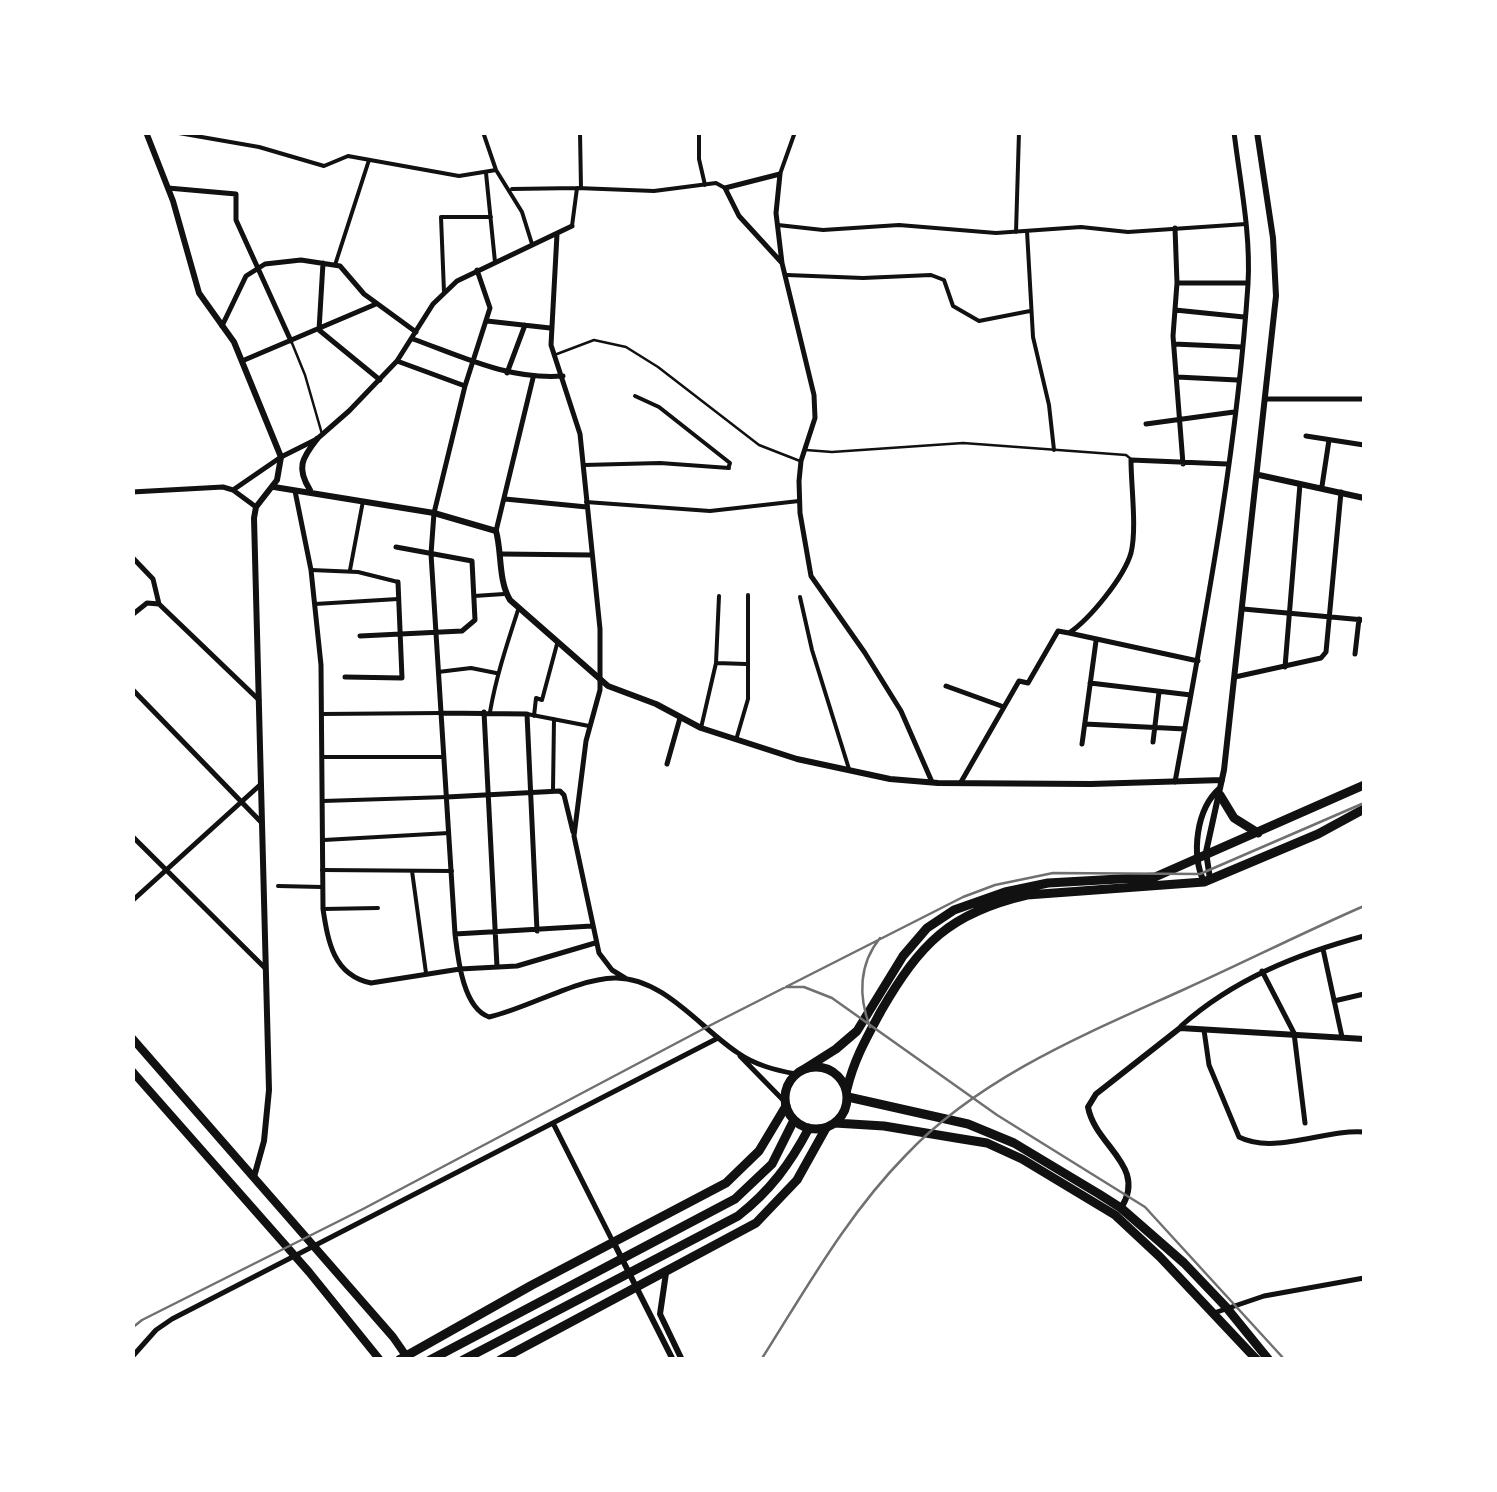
<!DOCTYPE html>
<html>
<head>
<meta charset="utf-8">
<style>
  body { margin:0 }
  #map { position:relative; width:1497px; height:1492px; overflow:hidden; background:#fff; font-family:Ubuntu,sans-serif }
  canvas { display:block }
  .frame { position:absolute; inset:0; border:135px solid #fff; pointer-events:none }
</style>
</head>
<body>
<div id="map">
<canvas width="1497" height="1492"></canvas>
<div class="frame"></div>
</div>
<script>
const ctx = document.querySelector('canvas').getContext('2d');
ctx.lineJoin = 'round';
function trace(path, color, width, dash) { ctx.strokeStyle = color; ctx.lineWidth = width; ctx.lineCap = dash ? 'butt' : 'round'; ctx.setLineDash(dash || []); ctx.stroke(path); }
const service = new Path2D(`
  M 292,343 L 305,375 L 322,434
  M 557,354 L 594,340 L 626,347 L 658,367 L 759,445 L 800,461
  M 806,450 L 832,452 L 963,443 L 1126,455 L 1131,459`);
const pedestrian = new Path2D(`
  M 173,132 L 259,147 L 324,166 L 348,156 L 459,176 L 496,170
  M 483,132 L 496,170 L 522,212 L 532,244
  M 580,132 L 581,188
  M 699,132 L 699,159 L 705,185
  M 486,173 L 495,262
  M 780,174 L 795,132
  M 512,189 L 577,188
  M 778,225 L 823,230 L 899,225 L 996,233 L 1081,227 L 1128,232 L 1246,224
  M 572,226 L 577,188 L 654,191 L 716,183 L 725,188
  M 1027,231 L 1033,337 L 1049,405 L 1054,450
  M 1016,232 L 1019,132
  M 335,265 L 369,160
  M 787,275 L 863,278 L 931,275 L 944,280 L 953,306 L 979,321 L 1030,311
  M 444,292 L 441,217 L 491,217
  M 635,396 L 659,407 L 730,463 L 729,466
  M 584,465 L 660,463 L 729,468
  M 586,502 L 710,511 L 799,501
  M 311,570 L 358,572 L 398,582
  M 350,570 L 363,501
  M 474,596 L 504,594
  M 800,597 L 812,650 L 849,769
  M 315,604 L 398,599
  M 716,663 L 746,664
  M 438,672 L 471,668 L 496,673
  M 490,712 C 496,677 507,644 518,610
  M 321,714 L 441,713
  M 527,714 L 589,726
  M 534,716 L 536,698 L 542,700 L 557,644
  M 701,728 L 716,663 L 719,596
  M 736,740 L 748,699 L 748,595
  M 322,757 L 444,757
  M 553,790 L 554,719
  M 323,801 L 447,797
  M 324,840 L 449,833
  M 322,870 L 452,871
  M 412,871 L 426,973
  M 278,886 L 322,887
  M 323,909 L 378,908`);
const minor = new Path2D(`
  M 168,188 L 236,194 L 236,220 L 291,341
  M 1175,228 L 1177,283 L 1173,336 L 1183,464
  M 557,234 L 551,345 L 580,434 L 600,629 L 600,690 L 586,741 L 574,836 L 599,953 L 612,970 L 625,978
  M 323,263 L 319,330 L 380,380
  M 782,263 L 776,213 L 780,174 L 725,188 L 739,216 L 782,263 L 814,395 L 815,418 L 801,461 L 799,481 L 800,513 L 811,576 L 865,653 L 901,711 L 932,782
  M 477,270 L 490,308 L 465,386 L 434,513 L 431,554 L 455,934 C 458,959 463,1008 489,1017 C 529,1008 575,979 615,978 C 663,977 701,1029 738,1053 C 755,1065 775,1070 796,1074
  M 1177,283 L 1248,283
  M 1175,310 L 1244,317
  M 487,321 L 550,328
  M 222,326 L 246,276 L 265,264 L 301,260 L 340,266 L 364,294 L 416,332
  M 413,339 C 463,357 509,380 563,376
  M 1174,344 L 1241,347
  M 242,361 L 376,304
  M 397,361 L 465,386
  M 507,373 L 525,325
  M 1177,377 L 1237,380
  M 1267,399 L 1364,399
  M 1146,424 L 1234,412
  M 1306,436 L 1364,445
  M 1322,486 L 1329,440
  M 233,490 L 281,457 L 317,439 L 349,411 L 397,361 L 433,304 L 457,281 L 572,226
  M 295,491 L 311,570 L 321,665 L 323,909 C 328,941 333,975 371,983 L 460,969 L 517,966 L 595,943
  M 132,492 L 223,487 L 233,490 L 256,507
  M 505,499 L 587,507
  M 496,531 L 533,378
  M 501,554 L 592,555
  M 132,557 L 153,579 L 159,604
  M 1243,609 L 1364,620
  M 132,615 L 147,603 L 159,604 L 259,700
  M 1069,633 L 1198,661
  M 360,636 L 462,631 L 475,620 L 472,561 L 396,547
  M 1355,654 L 1359,619
  M 1285,667 L 1300,484
  M 345,677 L 402,678 L 398,582
  M 1235,677 L 1321,658 L 1326,652 L 1341,492
  M 1090,683 L 1191,695
  M 946,686 L 1004,707
  M 132,689 L 260,821
  M 484,712 L 497,967
  M 441,713 L 527,714 L 537,931
  M 1085,724 L 1185,729
  M 1153,742 L 1159,692
  M 1082,744 L 1096,641
  M 667,764 L 680,718
  M 961,782 L 1019,681 L 1028,683 L 1058,631 L 1069,633 C 1090,619 1124,577 1131,553 C 1137,529 1131,486 1131,460 L 1227,464
  M 1175,782 C 1205,618 1237,451 1248,284 C 1251,234 1240,182 1234,132
  M 447,797 L 560,791 L 564,795 L 573,832
  M 132,836 L 265,968
  M 132,901 L 260,785
  M 455,934 L 592,926
  M 1323,949 L 1342,1037
  M 1262,971 L 1294,1033 L 1305,1123
  M 1334,1001 L 1364,994
  M 1181,1026 C 1234,979 1297,954 1364,936
  M 1204,1030 L 1209,1065 L 1239,1137 C 1274,1155 1325,1129 1364,1132
  M 740,1056 L 785,1102
  M 554,1125 L 612,1240
  M 1214,1313 L 1264,1296 L 1364,1278
  M 132,1357 L 156,1330 L 172,1319 L 718,1038`);
const tertiary = new Path2D(`
  M 146,132 L 173,201 L 199,293 L 234,342 L 281,457 L 277,480 L 256,507 L 254,518 L 269,1090 L 264,1141 L 254,1177
  M 1259,475 L 1364,498
  M 274,487 L 434,513 L 496,531 C 502,552 498,580 510,600 L 608,686 L 656,704 L 701,728 L 797,759 L 890,779 L 938,783 L 1091,784 L 1222,780
  M 310,490 C 296,468 302,458 317,439
  M 1210,879 L 1206,852 L 1224,770 L 1276,296 L 1273,238 L 1257,132
  M 1204,882 C 1191,854 1196,809 1220,788
  M 1121,1208 C 1148,1166 1095,1146 1088,1107 L 1096,1094 L 1180,1028 L 1364,1039
  M 614,1243 L 673,1360
  M 666,1273 L 660,1314 L 682,1360`);
const secondary = new Path2D(`
  M 132,1038 L 393,1337 L 409,1360
  M 132,1071 L 309,1272 L 380,1360`);
const primary = new Path2D(`
  M 1220,795 L 1234,818 L 1258,833
  M 806,1068 L 836,1049 L 857,1031 L 903,956 L 927,928 L 954,910 L 1005,892 L 1048,883 L 1155,877 L 1364,785
  M 847,1089 C 854,1059 867,1037 881,1011 C 920,944 949,913 1027,895 L 1204,882 L 1318,834 L 1364,809
  M 399,1360 L 532,1285 L 726,1183 L 759,1151 L 786,1106
  M 500,1360 L 756,1223 L 797,1180 L 826,1128`);
const trunk = new Path2D(`
  M785 1098a31 31 0 1 1 62 0a31 31 0 1 1-62 0Z
  M 848,1097 L 968,1124 L 1014,1143 L 1099,1194 L 1121,1208 L 1184,1263 L 1226,1307 L 1269,1360
  M 835,1123 L 884,1126 L 956,1138 L 987,1143 L 1022,1159 L 1115,1215 L 1160,1257 L 1257,1360
  M 430,1360 L 735,1199 L 772,1164 L 794,1120
  M 463,1360 L 738,1216 C 770,1191 790,1164 809,1128`);
const tram = new Path2D(`
  M 786,987 L 804,987 L 832,998 L 997,1115 L 1145,1207 L 1285,1360
  M 870,1027 C 858,996 859,964 880,938
  M 132,1328 L 142,1320 L 363,1209 L 705,1028 L 963,897 L 995,885 L 1053,873 L 1200,874 L 1364,803`);
const rail = new Path2D(`
  M 761,1360 C 806,1289 847,1215 906,1155 C 981,1076 1088,1033 1185,989 C 1245,962 1304,932 1364,906`);
trace(service, '#111', 2.5);
trace(pedestrian, '#111', 4);
trace(minor, '#111', 5);
trace(tertiary, '#111', 6);
trace(secondary, '#111', 8);
trace(primary, '#111', 9);
trace(trunk, '#111', 9);
trace(tram, '#707070', 2.5);
trace(rail, '#707070', 2.5);
</script>
</body>
</html>
